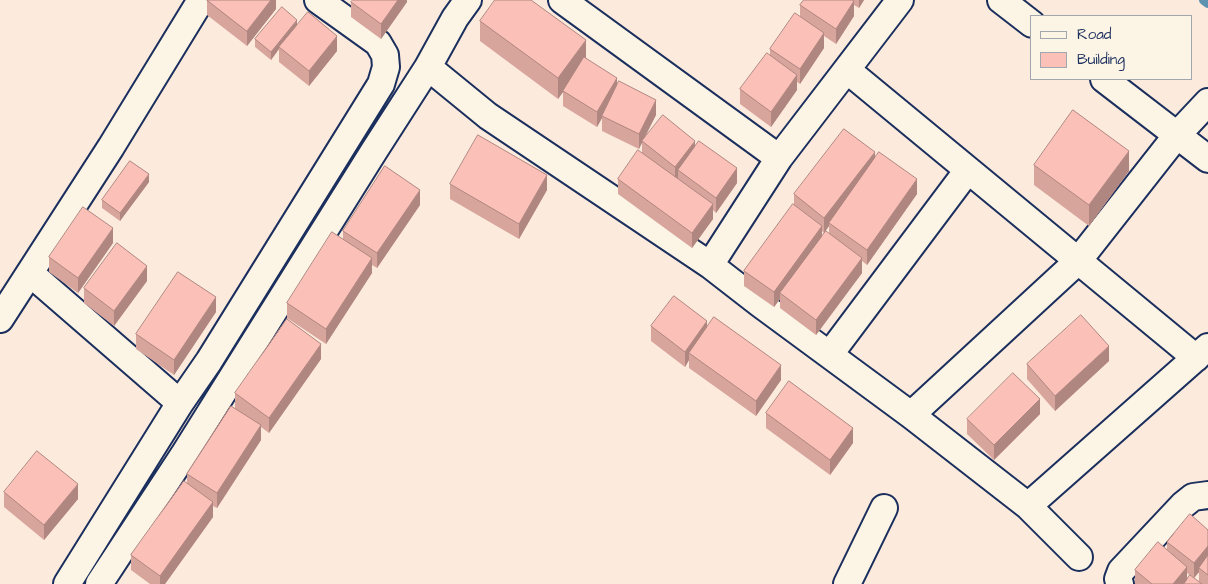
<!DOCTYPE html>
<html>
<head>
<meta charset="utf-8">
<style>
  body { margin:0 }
  #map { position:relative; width:1208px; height:584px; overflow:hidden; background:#fceadc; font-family:"Architects Daughter",sans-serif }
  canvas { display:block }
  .legend { position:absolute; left:1030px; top:15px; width:162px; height:65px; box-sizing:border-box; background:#fcf5e5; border:1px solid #a2a6af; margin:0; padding:6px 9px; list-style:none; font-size:15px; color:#1b2f5e }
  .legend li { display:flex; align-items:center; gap:10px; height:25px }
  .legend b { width:25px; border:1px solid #a2a6af }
</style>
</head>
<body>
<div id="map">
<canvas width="1208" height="584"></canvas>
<ul class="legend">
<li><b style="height:6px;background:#fcf5e5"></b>Road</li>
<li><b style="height:14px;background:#fbc0b7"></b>Building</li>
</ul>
</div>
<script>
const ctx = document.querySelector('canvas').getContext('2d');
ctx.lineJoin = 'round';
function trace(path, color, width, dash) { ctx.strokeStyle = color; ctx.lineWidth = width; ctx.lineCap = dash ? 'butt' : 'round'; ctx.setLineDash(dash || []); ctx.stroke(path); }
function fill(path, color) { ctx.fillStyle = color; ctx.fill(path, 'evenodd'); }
const stream = new Path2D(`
  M 1204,0 L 1208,3`);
const minor = new Path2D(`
  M 562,0 L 779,158
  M 1001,0 L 1032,24
  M 428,67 L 488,116 L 710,265 L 759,303 L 911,415 L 1028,506 L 1079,557
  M 847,70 L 1196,358
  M 1104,79 L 1208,159
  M 710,265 L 779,158 L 900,0
  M 30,273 L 180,403
  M 0,319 L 111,147 L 201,0
  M 830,354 L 968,170
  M 911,415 L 1078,261 L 1177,135 L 1208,102
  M 1028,506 L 1208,347
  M 67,584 L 180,403 L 209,361 L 381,84 L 386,67 L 385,55 L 378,43 L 318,0
  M 99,584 L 185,453 L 374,151 L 428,67 L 455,18 L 468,0
  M 847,584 L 884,508
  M 1120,584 L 1118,579 L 1121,571 L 1183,505 L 1193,497 L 1208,495`);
const wall = new Path2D(`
  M 207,0 L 276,0 L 276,9 L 247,46 L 207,15 Z
  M 407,0 L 407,2 L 381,39 L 351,17 L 351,2 Z
  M 804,0 L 864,0 L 859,8 L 854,5 L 854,16 L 836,44 L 824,36 L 824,48 L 800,84 L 797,82 L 797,90 L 771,127 L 740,104 L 740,89 L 770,56 L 770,49 L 800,17 L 800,5 Z
  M 480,21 L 586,58 L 617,86 L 656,115 L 642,141 L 695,147 L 737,183 L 716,213 L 713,210 L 713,219 L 692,248 L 618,194 L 618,179 L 642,154 L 642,141 L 639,149 L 602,131 L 602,118 L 597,127 L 563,106 L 563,91 L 558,99 L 480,41 Z
  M 297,25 L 337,51 L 309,86 L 279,62 L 279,49 L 271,60 L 255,47 L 255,39 Z
  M 875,158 L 917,194 L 867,265 L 862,261 L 862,273 L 816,335 L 780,308 L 780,299 L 774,307 L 744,286 L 744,271 L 794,205 L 794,194 ZM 829,226 L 829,234 L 822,237 L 822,231 L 824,233 Z
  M 1034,165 L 1129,171 L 1089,226 L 1034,185 Z
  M 149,182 L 120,221 L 102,208 L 102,200 Z
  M 450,184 L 547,190 L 519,239 L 450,199 Z
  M 420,205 L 377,268 L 372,265 L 372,273 L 326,344 L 287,318 L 287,303 L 343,239 L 343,231 Z
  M 113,243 L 78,293 L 49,272 L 49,257 Z
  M 147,281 L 114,326 L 84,303 L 84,288 Z
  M 216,312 L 174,375 L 136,349 L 136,334 Z
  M 651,326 L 707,328 L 781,380 L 756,416 L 689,368 L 689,360 L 685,367 L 651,341 Z
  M 321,359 L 269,433 L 261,427 L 261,440 L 217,508 L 213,506 L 213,517 L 165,584 L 150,584 L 131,570 L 131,555 L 187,483 L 187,474 L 235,408 L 235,393 Z
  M 1109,361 L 1055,411 L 1027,379 L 1027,364 Z
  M 766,413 L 853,443 L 830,475 L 766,428 Z
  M 1040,414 L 994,460 L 967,434 L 967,419 Z
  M 4,492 L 78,499 L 44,540 L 4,507 Z
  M 1208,530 L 1208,584 L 1135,584 L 1135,570 L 1167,550 L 1167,542 ZM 1199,572 L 1199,581 L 1187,578 L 1187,573 L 1194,578 Z`);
const shadedWall = new Path2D(`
  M 271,0 L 276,0 L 276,9 L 247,46 L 247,31 Z
  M 398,0 L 407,0 L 407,2 L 381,39 L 381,24 Z
  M 859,0 L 864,0 L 859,8 Z
  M 854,1 L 854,16 L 836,44 L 836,29 Z
  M 297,20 L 297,28 L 279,47 L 279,49 L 271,60 L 271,52 Z
  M 824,33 L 824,48 L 800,84 L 800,69 Z
  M 337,36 L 337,51 L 309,86 L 309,71 Z
  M 586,40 L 586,61 L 558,99 L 558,78 Z
  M 797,75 L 797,90 L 771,127 L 771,112 Z
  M 617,78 L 617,92 L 602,116 L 602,118 L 597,127 L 597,112 Z
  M 656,100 L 656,115 L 639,149 L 639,134 Z
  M 695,141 L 695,156 L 678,170 L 678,177 L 675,182 L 675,167 Z
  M 1129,151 L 1129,171 L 1089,226 L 1089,205 Z
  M 875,152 L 875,167 L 829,223 L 829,226 L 824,233 L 824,218 Z
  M 737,168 L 737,183 L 716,213 L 716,198 Z
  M 149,174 L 149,182 L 120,221 L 120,213 Z
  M 547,175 L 547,190 L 519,239 L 519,224 Z
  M 917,179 L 917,194 L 867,265 L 867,250 Z
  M 420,190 L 420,205 L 377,268 L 377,253 Z
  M 713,204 L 713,219 L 692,248 L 692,233 Z
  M 822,226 L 822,241 L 780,293 L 780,299 L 774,307 L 774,292 Z
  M 113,228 L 113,243 L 78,293 L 78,278 Z
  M 372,258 L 372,273 L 326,344 L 326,329 Z
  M 862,258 L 862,273 L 816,335 L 816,320 Z
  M 147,266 L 147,281 L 114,326 L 114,311 Z
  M 216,297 L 216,312 L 174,375 L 174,360 Z
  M 707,321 L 707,336 L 689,353 L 689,360 L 685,367 L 685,352 Z
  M 321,344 L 321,359 L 269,433 L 269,418 Z
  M 1109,346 L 1109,361 L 1055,411 L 1055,396 Z
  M 781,365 L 781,380 L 756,416 L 756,401 Z
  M 1040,399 L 1040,414 L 994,460 L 994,445 Z
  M 261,425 L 261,440 L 217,508 L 217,493 Z
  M 853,428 L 853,443 L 830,475 L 830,460 Z
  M 78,484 L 78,499 L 44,540 L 44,525 Z
  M 213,502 L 213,517 L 165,584 L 160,584 L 160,576 Z
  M 1208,546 L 1208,561 L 1199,568 L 1199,572 L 1194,578 L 1194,563 Z
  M 1187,567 L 1187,582 L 1185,584 L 1173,584 Z`);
const building = new Path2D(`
  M 207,0 L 271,0 L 247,31 Z
  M 353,0 L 398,0 L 381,24 L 351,2 Z
  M 495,0 L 531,0 L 586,40 L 558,78 L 480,21 Z
  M 804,0 L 852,0 L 854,1 L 836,29 L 800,5 Z
  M 282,7 L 297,20 L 271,52 L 255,39 Z
  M 308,12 L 337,36 L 309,71 L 279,47 Z
  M 795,13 L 824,33 L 800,69 L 770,49 Z
  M 767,53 L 797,75 L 771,112 L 740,89 Z
  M 584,57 L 617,78 L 597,112 L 563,91 Z
  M 619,81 L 656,100 L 639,134 L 602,116 Z
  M 1073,110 L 1129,151 L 1089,205 L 1034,165 Z
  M 663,115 L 695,141 L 675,167 L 642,141 Z
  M 844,129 L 875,152 L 824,218 L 794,194 Z
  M 478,135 L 547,175 L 519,224 L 450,184 Z
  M 699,141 L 737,168 L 716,198 L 678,170 Z
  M 638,150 L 713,204 L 692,233 L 618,179 Z
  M 879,152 L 917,179 L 867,250 L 829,223 Z
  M 130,161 L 149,174 L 120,213 L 102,200 Z
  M 385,166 L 420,190 L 377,253 L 343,231 Z
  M 793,204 L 822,226 L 774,292 L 744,271 Z
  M 83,207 L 113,228 L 78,278 L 49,257 Z
  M 826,231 L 862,258 L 816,320 L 780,293 Z
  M 332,232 L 372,258 L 326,329 L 287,303 Z
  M 117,243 L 147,266 L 114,311 L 84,288 Z
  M 178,272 L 216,297 L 174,360 L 136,334 Z
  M 674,296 L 707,321 L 685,352 L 651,326 Z
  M 1081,315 L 1109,346 L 1055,396 L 1027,364 Z
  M 714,317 L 781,365 L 756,401 L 689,353 Z
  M 287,319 L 321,344 L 269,418 L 235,393 Z
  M 1013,373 L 1040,399 L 994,445 L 967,419 Z
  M 789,381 L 853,428 L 830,460 L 766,413 Z
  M 231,406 L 261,425 L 217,493 L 187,474 Z
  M 37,451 L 78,484 L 44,525 L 4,492 Z
  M 184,481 L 213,502 L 160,576 L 131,555 Z
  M 1190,514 L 1208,530 L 1208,546 L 1194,563 L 1167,542 Z
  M 1158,542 L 1187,567 L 1173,584 L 1152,584 L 1135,570 Z
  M 1208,555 L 1208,575 L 1199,568 Z
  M 1190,575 L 1202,584 L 1184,584 Z`);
trace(stream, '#5c93b0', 10);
trace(minor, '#1b2f5e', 30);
trace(minor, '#fcf5e5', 26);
fill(wall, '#d8a59d');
fill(shadedWall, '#b08680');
fill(building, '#fbc0b7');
trace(building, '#b08680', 1);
</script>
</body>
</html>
